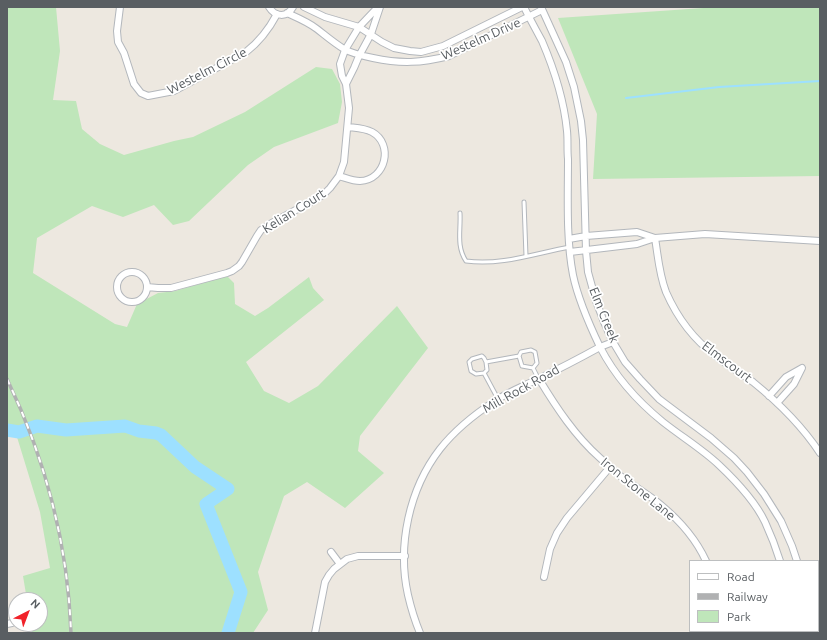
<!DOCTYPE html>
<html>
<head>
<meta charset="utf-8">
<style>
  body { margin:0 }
  #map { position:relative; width:827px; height:640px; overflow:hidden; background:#ede8e0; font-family:Ubuntu,sans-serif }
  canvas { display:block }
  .frame { position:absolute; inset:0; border:8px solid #595e62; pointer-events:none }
  .legend { position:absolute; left:689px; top:560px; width:130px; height:72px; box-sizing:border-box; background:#fff; border:1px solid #bdbfc0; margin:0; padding:5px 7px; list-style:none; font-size:12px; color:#595e62 }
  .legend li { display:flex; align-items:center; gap:8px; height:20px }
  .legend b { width:20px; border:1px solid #bdbfc0 }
  .north { position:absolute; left:8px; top:592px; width:40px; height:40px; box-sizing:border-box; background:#fff; border:1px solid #bdbfc0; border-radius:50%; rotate:42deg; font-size:11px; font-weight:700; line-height:16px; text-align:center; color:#595e62 }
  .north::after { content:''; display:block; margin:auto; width:14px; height:18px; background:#f1222a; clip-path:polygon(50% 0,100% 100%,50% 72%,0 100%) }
</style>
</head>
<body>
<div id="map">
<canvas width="827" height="640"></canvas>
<div class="frame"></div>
<ul class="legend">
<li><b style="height:5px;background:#fff"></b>Road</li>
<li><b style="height:5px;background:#b0b1b2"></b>Railway</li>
<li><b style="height:11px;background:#bfe6ba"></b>Park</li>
</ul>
<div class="north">N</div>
</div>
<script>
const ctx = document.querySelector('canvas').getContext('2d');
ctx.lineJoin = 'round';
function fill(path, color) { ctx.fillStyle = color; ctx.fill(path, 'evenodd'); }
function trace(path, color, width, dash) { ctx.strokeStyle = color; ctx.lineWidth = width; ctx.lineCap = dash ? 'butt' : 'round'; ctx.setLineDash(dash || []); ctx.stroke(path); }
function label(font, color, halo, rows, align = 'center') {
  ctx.font = font + ' Ubuntu,sans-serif'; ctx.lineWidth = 3.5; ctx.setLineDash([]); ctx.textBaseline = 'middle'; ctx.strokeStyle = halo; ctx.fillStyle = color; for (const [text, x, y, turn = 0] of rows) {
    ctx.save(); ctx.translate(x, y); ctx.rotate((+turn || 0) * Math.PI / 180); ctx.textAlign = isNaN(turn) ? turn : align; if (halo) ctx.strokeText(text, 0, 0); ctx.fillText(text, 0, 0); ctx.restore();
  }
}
const green = new Path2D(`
  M 7,7 L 56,7 L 60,51 L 53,100 L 76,101 L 82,129 L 100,144 L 124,155 L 174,141 L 193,137 L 245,112 L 316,67 L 332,69 L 340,84 L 342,102 L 338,123 L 274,147 L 248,165 L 189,221 L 173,225 L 154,205 L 123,217 L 92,206 L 37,238 L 33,273 L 115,324 L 127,327 L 137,304 L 158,293 L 175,291 L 227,276 L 234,283 L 235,304 L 255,316 L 268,308 L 309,277 L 313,288 L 324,300 L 246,362 L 264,391 L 289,403 L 318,386 L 397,306 L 428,348 L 360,436 L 358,451 L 384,473 L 345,508 L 307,482 L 284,496 L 258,572 L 268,610 L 253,633 L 32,633 L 31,624 L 40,624 L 40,600 L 27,600 L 23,576 L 50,568 L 40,512 L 17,437 L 7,434 Z
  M 718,7 L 820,7 L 820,176 L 593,179 L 597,114 L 558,18 Z`);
const stream = new Path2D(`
  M 626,98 L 719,87 L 820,81`);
const river = new Path2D(`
  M 7,430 L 19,432 L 37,426 L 66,430 L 125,426 L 139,431 L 156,433 L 161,435 L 195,467 L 228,489 L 206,504 L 241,592 L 228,633`);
const lane = new Path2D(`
  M 524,202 L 526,256
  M 460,213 C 461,230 456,246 466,261 C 501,266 536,253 570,247
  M 519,356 L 521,352 L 531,350 L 535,352 L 537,363 L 533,368
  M 484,373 L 476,374 L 471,371 L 469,362 L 472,359 L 482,356 L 484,358 L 486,362
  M 498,399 L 484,373 L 487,370 L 486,362 L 519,356 L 522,366 L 533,368 L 538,378`);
const street = new Path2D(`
  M 120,7 L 117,31 L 118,42 L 124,53 L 134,84 L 141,93 L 148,96 L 174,91 L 246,52 C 259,42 269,29 277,14
  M 269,7 C 275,17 287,18 293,7
  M 304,7 L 325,17 L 359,27 L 382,42 L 394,48 L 410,51 L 421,52 L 443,46 L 522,7
  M 524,7 C 530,19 536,30 542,41 C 554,69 564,100 567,131 C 568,140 567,150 568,159 C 568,196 566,239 573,275 C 578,299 589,324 600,347 C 615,376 637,401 663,422 C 682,437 702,449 719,465 C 736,481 755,501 765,522 C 771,535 776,548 780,561
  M 541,7 L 566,62 L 574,87 L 581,121 L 583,140 L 586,251 L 588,272 L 596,301 L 604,322 L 613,342 L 625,362 L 640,379 L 659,399 L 711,438 L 734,458 L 747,472 L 764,494 L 781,521 L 792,546 L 797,561
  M 287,13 C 298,18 308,22 317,29 C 326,36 334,43 344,49 C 353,54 363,56 373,58 C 401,64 421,63 449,56 L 542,10
  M 346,84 L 354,68 L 359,56 L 371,34 L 380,7
  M 339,176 C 346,178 353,181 360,181 C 386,180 394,144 372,132 C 364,128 356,128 348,127
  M 569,239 L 586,236 L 637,232 L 655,238
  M 820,241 L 705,234 L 655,238 C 658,256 659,274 666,292 C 677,317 694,340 716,356 C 728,366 741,373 753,382 C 779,403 802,426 820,453
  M 570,252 L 637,244 L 655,238
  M117 287a15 15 0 1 1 30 0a15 15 0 1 1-30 0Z
  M 147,287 L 158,288 L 171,288 L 227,273 L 232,271 L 239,266 L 242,262 L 257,236 L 261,230 L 270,224 L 316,199 L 324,194 L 330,188 L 339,176 L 344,162 L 349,108 L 346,84 L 342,76 L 340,64 L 345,50 L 359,27 L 378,7
  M 539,379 C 556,407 575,436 600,458 C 608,465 615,472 623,478 C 635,487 649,495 661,505 C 679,520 696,539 706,561
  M 769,396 L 786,377 L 802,368 L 794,384 L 777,403
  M 331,552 L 340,564
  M 544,577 L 550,549 L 557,533 L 567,518 L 610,467
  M 7,624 L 12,623
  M 730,631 L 730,633
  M 800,631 L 801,633
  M 817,631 L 818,633
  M 315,633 L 325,582 L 329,575 L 334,569 L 347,559 L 358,556 L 405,556
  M 420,633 C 415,621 411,608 408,595 C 397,546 409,489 440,449 C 455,430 475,414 495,401 C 508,392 524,386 538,379 C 559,369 580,358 600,347 L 613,342`);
const rail = new Path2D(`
  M 7,379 C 45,458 68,545 71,633`);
const streetNames = [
  ["Westelm Drive",481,39,-24],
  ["Westelm Circle",207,71,-27],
  ["Kelian Court",294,211,-32],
  ["Elm Creek",604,315,68],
  ["Elmscourt",727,362,37],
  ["Mill Rock Road",521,389,-29],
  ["Iron Stone Lane",638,489,39]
];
fill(green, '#bfe6ba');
trace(stream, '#9de0ff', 2);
trace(river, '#9de0ff', 13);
trace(lane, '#b3b7bc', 5);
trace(street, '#b3b7bc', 8);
trace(lane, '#fff', 3);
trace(street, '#fff', 6);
trace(rail, '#b0b1b2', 3.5);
trace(rail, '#fff', 2, [6]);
label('13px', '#595e62', '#fff', streetNames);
</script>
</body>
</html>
